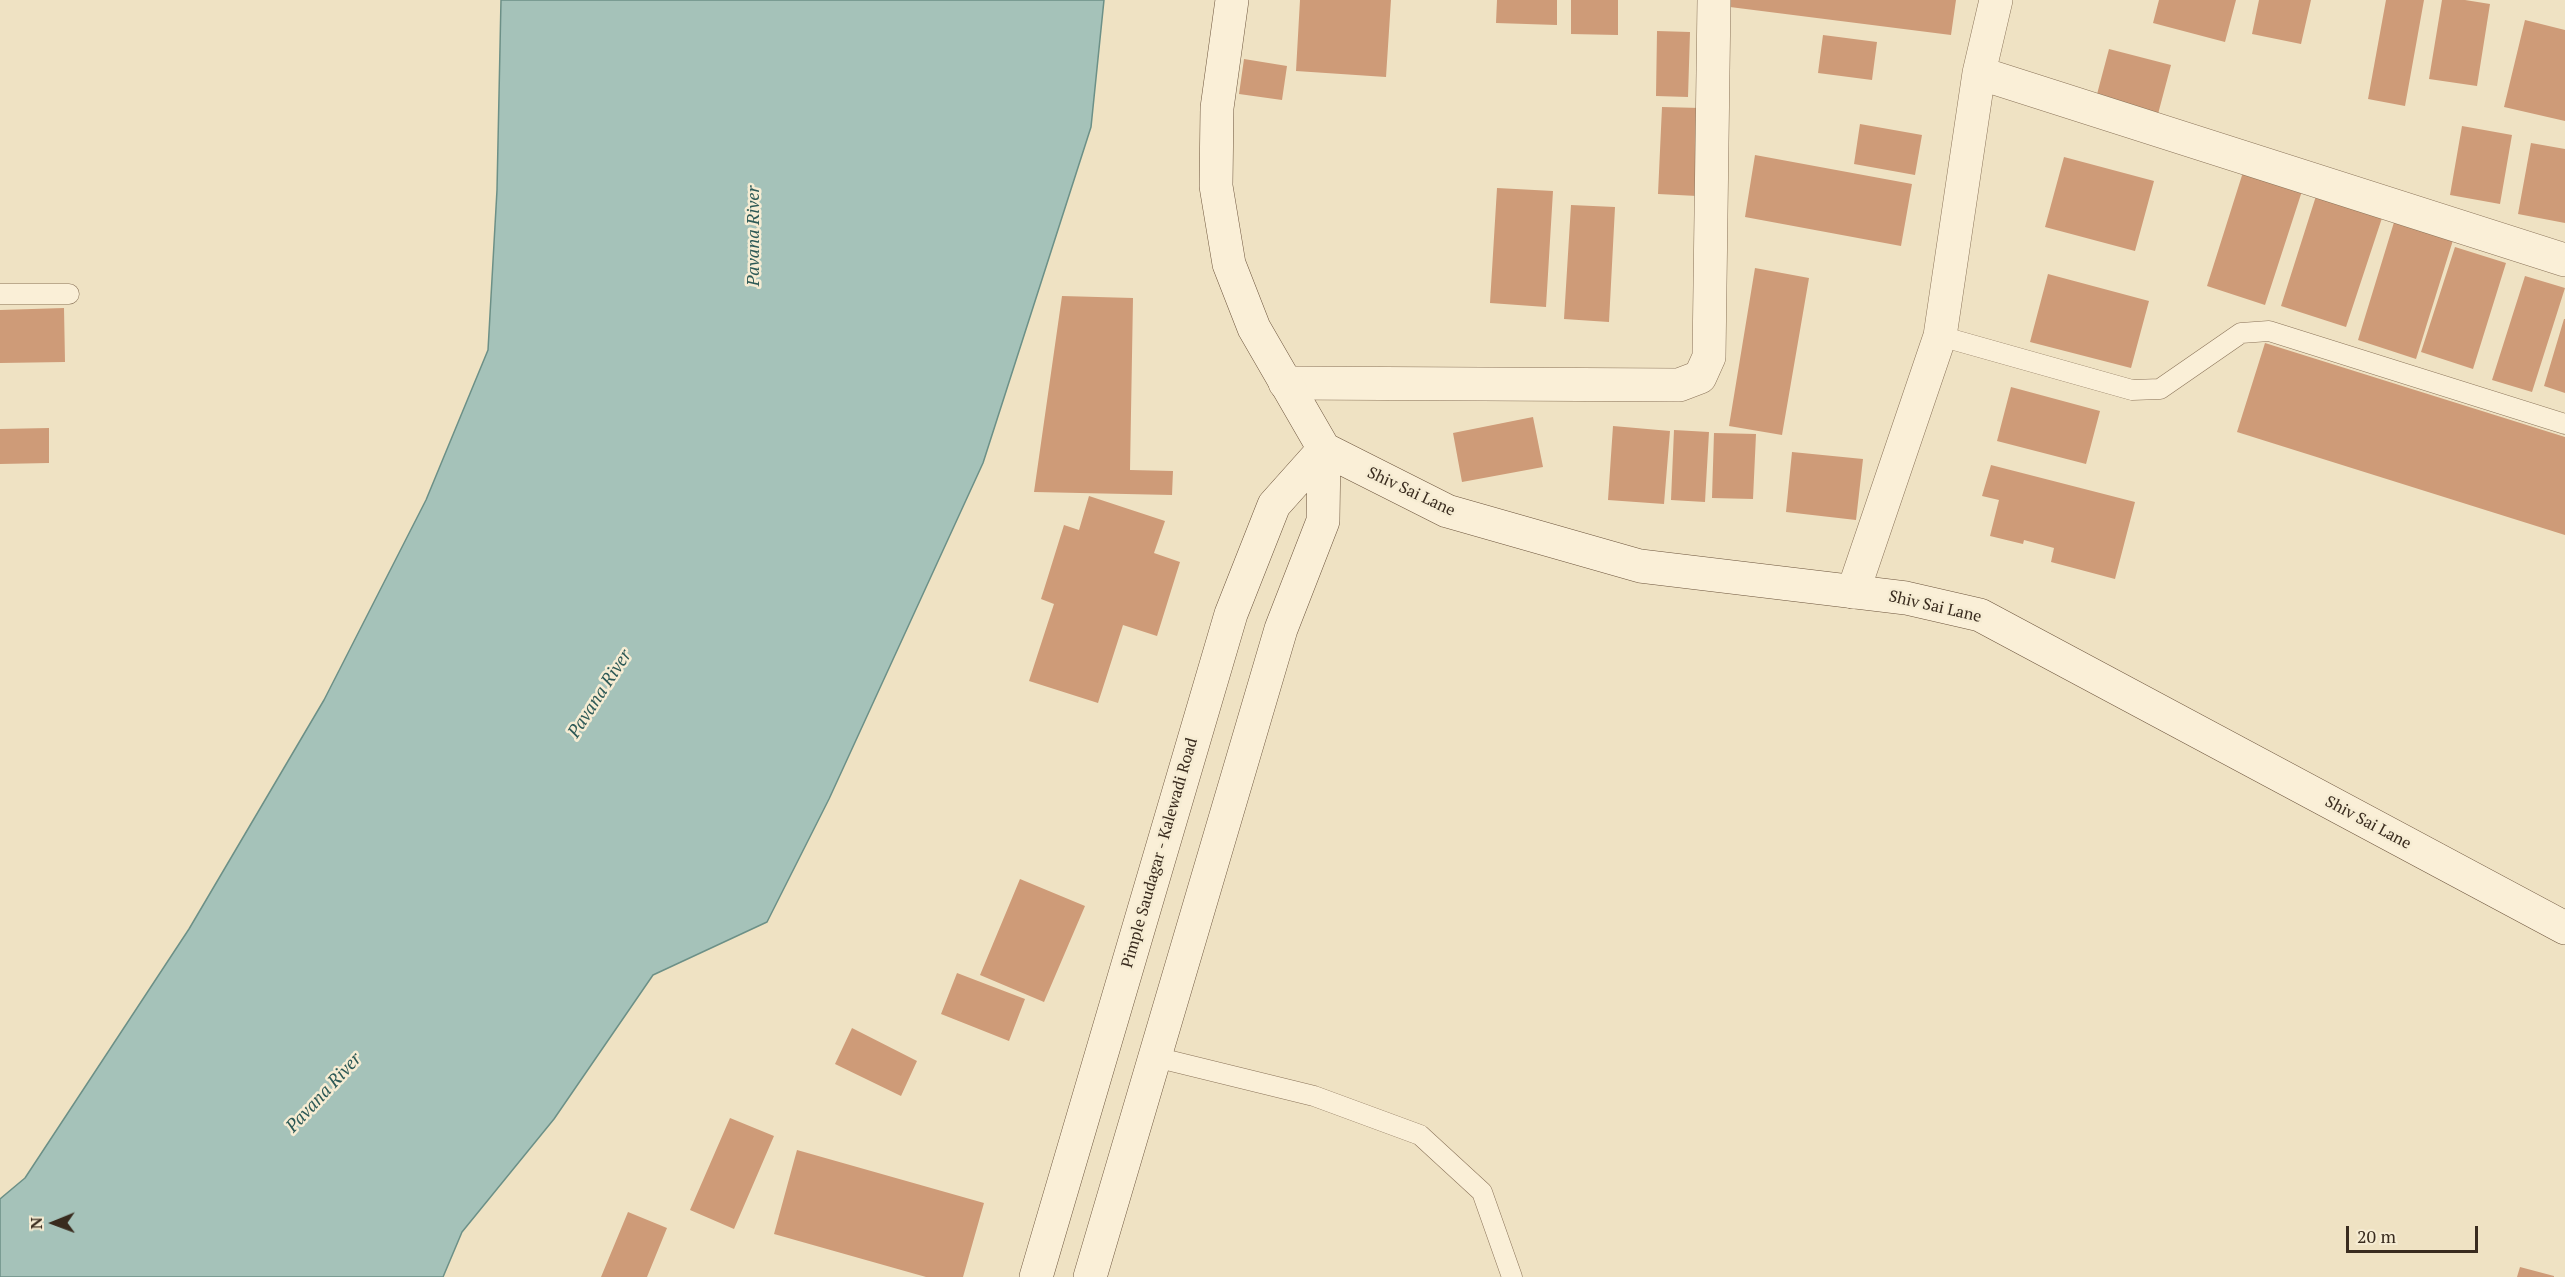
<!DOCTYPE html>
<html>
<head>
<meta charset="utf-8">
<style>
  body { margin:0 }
  #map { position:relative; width:2565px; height:1277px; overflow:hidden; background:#efe2c3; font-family:"PT Serif",serif }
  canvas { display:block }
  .north { position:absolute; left:24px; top:1193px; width:60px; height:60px; -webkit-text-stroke:4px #f6ecd3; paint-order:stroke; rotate:269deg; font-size:16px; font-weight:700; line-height:24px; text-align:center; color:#392b1e }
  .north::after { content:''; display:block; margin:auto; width:21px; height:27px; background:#392b1e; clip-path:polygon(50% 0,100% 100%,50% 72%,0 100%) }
  .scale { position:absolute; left:2346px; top:1226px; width:132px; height:27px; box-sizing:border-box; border:3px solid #392b1e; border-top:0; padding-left:8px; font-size:18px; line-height:21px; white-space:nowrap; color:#392b1e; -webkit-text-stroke:4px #f6ecd3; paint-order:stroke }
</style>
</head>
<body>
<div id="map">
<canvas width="2565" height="1277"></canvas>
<div class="north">N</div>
<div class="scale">20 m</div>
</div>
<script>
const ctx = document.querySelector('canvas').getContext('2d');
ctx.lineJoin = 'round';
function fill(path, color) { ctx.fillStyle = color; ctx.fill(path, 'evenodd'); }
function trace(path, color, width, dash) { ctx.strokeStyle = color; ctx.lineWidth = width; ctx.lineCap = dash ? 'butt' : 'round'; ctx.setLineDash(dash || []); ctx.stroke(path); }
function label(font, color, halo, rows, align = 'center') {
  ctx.font = font + ' "PT Serif",serif'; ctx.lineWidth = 5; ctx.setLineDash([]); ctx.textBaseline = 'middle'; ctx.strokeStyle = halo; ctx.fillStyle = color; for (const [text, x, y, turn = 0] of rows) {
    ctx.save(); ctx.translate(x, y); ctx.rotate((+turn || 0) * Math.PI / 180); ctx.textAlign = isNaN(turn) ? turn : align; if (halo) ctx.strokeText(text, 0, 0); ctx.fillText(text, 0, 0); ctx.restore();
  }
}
const water = new Path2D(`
  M 501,0 L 1104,0 L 1091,127 L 983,463 L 829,799 L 767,922 L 653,975 L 554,1119 L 462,1232 L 443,1277 L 0,1277 L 0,1199 L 25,1178 L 189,929 L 324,700 L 426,500 L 488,350 L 497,190 Z`);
const building = new Path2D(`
  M 1300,0 L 1391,0 L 1386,77 L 1296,71 Z
  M 1497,0 L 1557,0 L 1557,25 L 1496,23 Z
  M 1571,0 L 1618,0 L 1618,35 L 1571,34 Z
  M 1730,0 L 1956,0 L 1951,35 L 1730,7 Z
  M 2159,0 L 2236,0 L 2225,42 L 2153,23 Z
  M 2259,0 L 2311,0 L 2301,44 L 2252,34 Z
  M 2386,0 L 2424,0 L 2405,106 L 2368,99 Z
  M 2442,0 L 2465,0 L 2490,4 L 2477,86 L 2429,79 Z
  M 2525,20 L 2565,30 L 2565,121 L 2504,107 Z
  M 1657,31 L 1690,32 L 1688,97 L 1656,96 Z
  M 1823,35 L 1877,42 L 1872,80 L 1818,73 Z
  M 2109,49 L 2171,65 L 2158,114 L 2096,98 Z
  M 1244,59 L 1287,66 L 1282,100 L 1239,94 Z
  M 1662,107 L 1700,108 L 1697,196 L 1658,194 Z
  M 1860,124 L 1922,135 L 1915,175 L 1854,164 Z
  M 2462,126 L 2512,135 L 2500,204 L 2450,195 Z
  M 2531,143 L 2565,149 L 2565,223 L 2518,214 Z
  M 1755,155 L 1912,184 L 1901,246 L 1745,217 Z
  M 2064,157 L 2154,181 L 2135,251 L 2045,227 Z
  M 2244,169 L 2303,188 L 2265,305 L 2207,286 Z
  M 1497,188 L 1553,191 L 1546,307 L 1490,303 Z
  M 2316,196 L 2382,218 L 2346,327 L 2281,306 Z
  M 1571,205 L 1615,207 L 1609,322 L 1564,319 Z
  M 2395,219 L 2454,237 L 2416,359 L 2358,340 Z
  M 2455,247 L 2506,263 L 2473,369 L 2421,352 Z
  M 1755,268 L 1809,278 L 1782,435 L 1729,426 Z
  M 2048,274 L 2149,301 L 2131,368 L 2030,342 Z
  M 2525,276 L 2565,288 L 2532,392 L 2492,380 Z
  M 1062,296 L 1133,298 L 1130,470 L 1173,471 L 1172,495 L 1034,492 Z
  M 64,308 L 65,362 L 0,363 L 0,310 Z
  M 2564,319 L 2565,319 L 2565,393 L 2544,386 Z
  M 2265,343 L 2565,437 L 2565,535 L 2237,432 Z
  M 2011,387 L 2100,411 L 2086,464 L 1997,441 Z
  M 1533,417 L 1543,467 L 1462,482 L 1453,433 Z
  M 1613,426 L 1670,431 L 1664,504 L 1608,500 Z
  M 49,428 L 49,463 L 0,464 L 0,429 Z
  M 1674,430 L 1709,432 L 1705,502 L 1671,500 Z
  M 1714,433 L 1756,434 L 1753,499 L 1712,498 Z
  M 1792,452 L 1863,459 L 1856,520 L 1786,512 Z
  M 1991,465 L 2135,502 L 2115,579 L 2051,562 L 2054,548 L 2024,540 L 2023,544 L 1990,536 L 1999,500 L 1982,496 Z
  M 1089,496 L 1165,521 L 1154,553 L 1180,562 L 1157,636 L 1123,625 L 1098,703 L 1029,681 L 1054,604 L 1041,599 L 1064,525 L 1079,530 Z
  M 1020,879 L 1085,906 L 1044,1002 L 980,975 Z
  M 957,973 L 1025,999 L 1009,1041 L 941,1014 Z
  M 852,1028 L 917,1061 L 901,1096 L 835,1064 Z
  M 730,1118 L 774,1136 L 734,1229 L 690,1210 Z
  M 797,1150 L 984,1203 L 963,1277 L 926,1277 L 774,1234 Z
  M 628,1212 L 667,1228 L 647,1277 L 601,1277 Z
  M 2520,1267 L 2554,1276 L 2554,1277 L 2517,1277 Z`);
const lane = new Path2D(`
  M 0,294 L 69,294
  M 1940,336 L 2132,390 L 2160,389 L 2241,333 L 2269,331 L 2565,424
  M 1155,1057 L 1314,1096 L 1420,1135 L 1482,1192 L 1512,1277`);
const street = new Path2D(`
  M 1979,73 L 2565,260
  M 1285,383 L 1679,385 L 1700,377 L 1709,357 L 1714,0
  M 1853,592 L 1940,336 L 1979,73 L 1996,0`);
const secondary = new Path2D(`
  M 1324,449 L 1447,511 L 1640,566 L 1906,598 L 1980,615 L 2565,928
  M 1036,1277 L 1231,614 L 1274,505 L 1324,449
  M 1090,1277 L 1281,629 L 1323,521 L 1324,449 L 1254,328 L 1229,264 L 1216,186 L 1217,108 L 1232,0`);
const streetNames = [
  ["Shiv Sai Lane",1411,492,25],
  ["Shiv Sai Lane",1935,607,13],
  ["Shiv Sai Lane",2368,823,28],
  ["Pimple Saudagar - Kalewadi Road",1160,853,-74]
];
const waterNames = [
  ["Pavana River",754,236,-90],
  ["Pavana River",600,694,-57],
  ["Pavana River",324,1093,-47]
];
fill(water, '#a5c2b9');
trace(water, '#6c9087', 1.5);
fill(building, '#ce9b78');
trace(lane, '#8a7359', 21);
trace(street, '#8a7359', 34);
trace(secondary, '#6c543c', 34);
trace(lane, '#faefd7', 20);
trace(street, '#faefd7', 33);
trace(secondary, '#faefd7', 33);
label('16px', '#392b1e', '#f6ecd3', streetNames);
label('italic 18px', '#2d5956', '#f6ecd3', waterNames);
</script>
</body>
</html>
